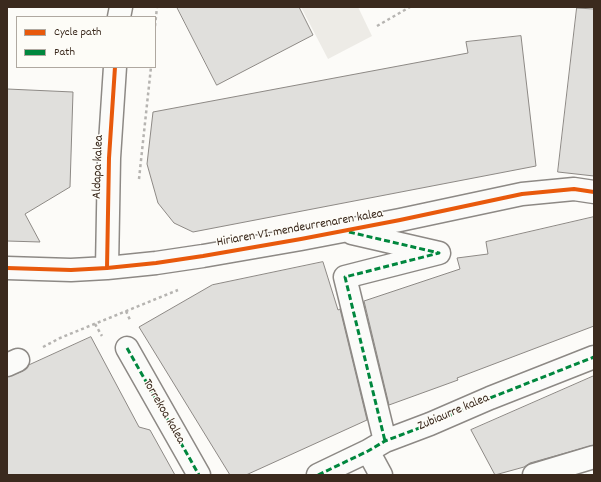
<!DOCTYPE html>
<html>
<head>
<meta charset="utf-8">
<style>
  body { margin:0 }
  #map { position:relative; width:601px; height:482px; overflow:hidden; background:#fcfbf8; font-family:Dekko,sans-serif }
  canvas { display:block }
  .frame { position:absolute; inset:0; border:8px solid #3b2a1e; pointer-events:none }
  .legend { position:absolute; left:16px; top:16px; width:140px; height:52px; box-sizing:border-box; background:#fdfcf7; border:1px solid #afa8a0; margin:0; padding:5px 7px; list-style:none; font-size:12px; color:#3b2a1e }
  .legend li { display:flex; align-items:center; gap:8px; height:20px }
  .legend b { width:20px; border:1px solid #afa8a0 }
</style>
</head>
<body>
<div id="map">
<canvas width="601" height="482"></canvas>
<div class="frame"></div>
<ul class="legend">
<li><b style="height:5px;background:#e8590c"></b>Cycle path</li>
<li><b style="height:5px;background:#00873e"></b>Path</li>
</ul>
</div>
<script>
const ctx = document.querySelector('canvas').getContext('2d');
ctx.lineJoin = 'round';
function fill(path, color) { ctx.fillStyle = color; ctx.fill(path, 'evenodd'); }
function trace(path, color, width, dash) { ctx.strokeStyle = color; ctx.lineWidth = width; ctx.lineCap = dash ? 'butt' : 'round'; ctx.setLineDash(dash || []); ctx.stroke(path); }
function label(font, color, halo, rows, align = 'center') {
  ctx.font = font + ' Dekko,sans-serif'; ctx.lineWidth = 3; ctx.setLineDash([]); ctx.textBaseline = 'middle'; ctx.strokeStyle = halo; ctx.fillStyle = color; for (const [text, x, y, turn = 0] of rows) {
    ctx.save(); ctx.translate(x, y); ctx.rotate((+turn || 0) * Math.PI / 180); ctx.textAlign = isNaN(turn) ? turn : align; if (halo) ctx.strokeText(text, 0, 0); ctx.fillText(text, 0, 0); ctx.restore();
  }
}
const green = new Path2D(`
  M 301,7 L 358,7 L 372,36 L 328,59 Z`);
const building = new Path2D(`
  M 177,7 L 299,7 L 313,35 L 217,85 Z
  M 577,8 L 594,9 L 594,176 L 558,172 Z
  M 521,36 L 536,166 L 193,232 L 174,223 L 158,203 L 147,164 L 153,112 L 468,53 L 466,42 Z
  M 7,89 L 73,92 L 70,187 L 25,214 L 40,242 L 7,241 Z
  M 594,217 L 594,326 L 457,378 L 458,380 L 389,405 L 364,301 L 460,269 L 457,258 L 488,254 L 486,242 Z
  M 323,262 L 338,310 L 340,309 L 367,420 L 246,475 L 230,475 L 139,327 L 212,285 Z
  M 91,337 L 139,427 L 150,430 L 175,475 L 7,475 L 7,377 L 23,371 L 29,365 Z
  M 594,376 L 594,445 L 530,463 L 524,467 L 495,475 L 471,430 Z`);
const path = new Path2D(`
  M 155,26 L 157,7
  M 377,26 L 410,7
  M 139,179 L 151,67
  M 126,311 L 130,320
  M 95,324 L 102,336
  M 43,347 L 60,338 L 178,290`);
const minor = new Path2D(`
  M 119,17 L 121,7
  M 352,233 L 439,253 L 345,277 L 385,441
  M 7,268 L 71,270 L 107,268 L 156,263 L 203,256 L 301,239 L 400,220 L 522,194 L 574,189 L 594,192
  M 107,268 L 109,158 L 115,67
  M 127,348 L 199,475
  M 7,365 L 18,360
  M 368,451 L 381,475
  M 318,475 L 368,451 L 385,441 L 430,424 L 490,398 L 594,357
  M 534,475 L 594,457`);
const quiet = new Path2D(`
  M 349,232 L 439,253 L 345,277 L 385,441
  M 127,348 L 199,475
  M 318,475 L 368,451 L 385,441 L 430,424 L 490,398 L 594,357`);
const cycleway = new Path2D(`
  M 7,268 L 71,270 L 107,268 L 156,263 L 203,256 L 301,239 L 400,220 L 522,194 L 574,189 L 594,192
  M 107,268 L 109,158 L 115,67`);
const streetNames = [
  ["Aldapa kalea",99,167,-88],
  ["Hiriaren VI. mendeurrenaren kalea",300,229,-10],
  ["Torrekoa kalea",163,412,60],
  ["Zubiaurre kalea",454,413,-23]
];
fill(green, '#edebe6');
fill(building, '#e0dfdc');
trace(building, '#8d8985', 1);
trace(minor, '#8d8985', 25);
trace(path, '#b6b4b1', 2.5, [3, 3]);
trace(minor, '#fbfbf9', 22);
trace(quiet, '#00873e', 3, [6, 3]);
trace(cycleway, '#e8590c', 4);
label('13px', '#3b2a1e', '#fdfcf7', streetNames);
</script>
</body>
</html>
